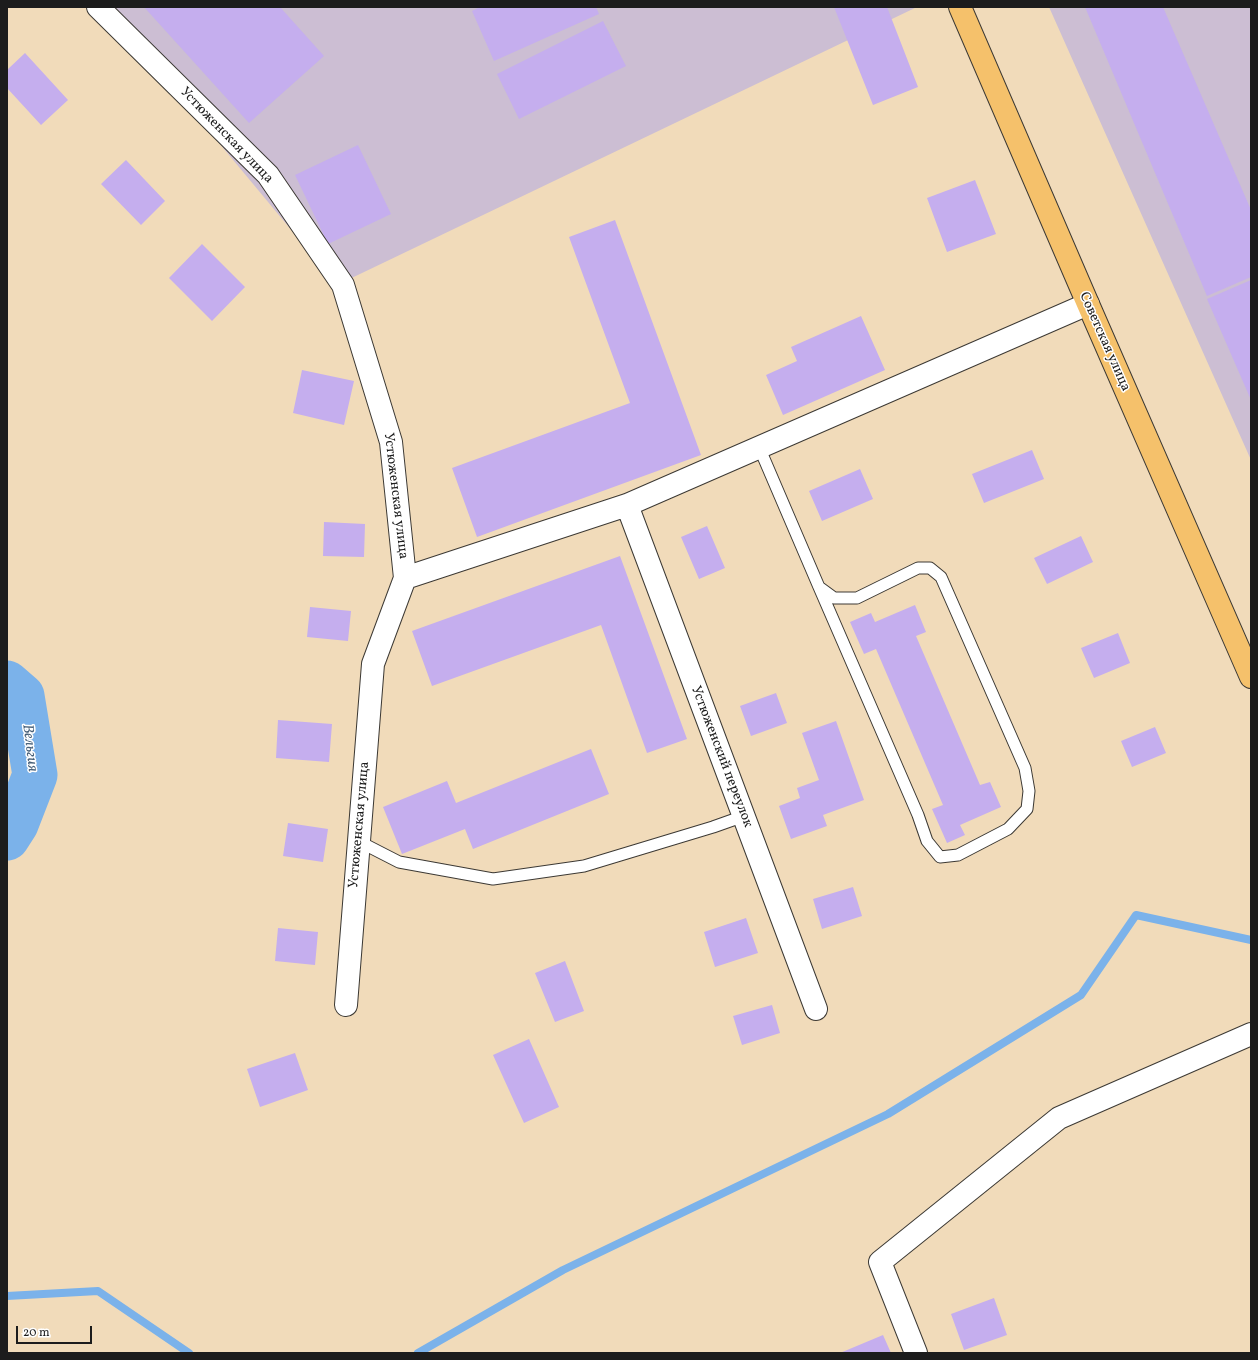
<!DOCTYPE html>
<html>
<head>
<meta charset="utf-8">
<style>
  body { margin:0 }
  #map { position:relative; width:1258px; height:1360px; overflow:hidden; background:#f1dbba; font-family:Vollkorn,serif }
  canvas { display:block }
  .frame { position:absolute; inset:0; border:8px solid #1c1c1c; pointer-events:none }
  .scale { position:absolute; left:16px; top:1326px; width:76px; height:18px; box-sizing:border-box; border:2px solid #1c1c1c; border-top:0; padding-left:5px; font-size:12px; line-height:14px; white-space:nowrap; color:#1c1c1c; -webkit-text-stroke:3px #fff; paint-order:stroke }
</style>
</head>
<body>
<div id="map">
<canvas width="1258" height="1360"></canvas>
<div class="frame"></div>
<div class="scale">20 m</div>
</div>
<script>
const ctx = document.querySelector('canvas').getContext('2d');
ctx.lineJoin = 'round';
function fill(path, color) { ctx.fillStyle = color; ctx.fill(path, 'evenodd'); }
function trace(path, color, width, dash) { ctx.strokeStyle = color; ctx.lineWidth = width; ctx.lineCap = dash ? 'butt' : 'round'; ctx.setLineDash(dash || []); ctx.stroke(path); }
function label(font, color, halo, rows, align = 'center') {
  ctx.font = font + ' Vollkorn,serif'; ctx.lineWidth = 3; ctx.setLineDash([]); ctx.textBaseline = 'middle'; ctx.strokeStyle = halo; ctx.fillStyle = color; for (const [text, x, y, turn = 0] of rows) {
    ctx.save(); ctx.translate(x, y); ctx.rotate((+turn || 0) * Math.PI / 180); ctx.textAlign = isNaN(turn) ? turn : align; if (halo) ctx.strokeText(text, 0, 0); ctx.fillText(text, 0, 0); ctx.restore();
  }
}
const industrial = new Path2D(`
  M 106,7 L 917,7 L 337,285 Z
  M 1049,7 L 1251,7 L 1251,460 Z`);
const stream = new Path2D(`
  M 7,1296 L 98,1291 L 189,1353
  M 418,1353 L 563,1270 L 888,1114 L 1081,995 L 1136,915 L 1251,940`);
const river = new Path2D(`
  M 7,683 L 22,696 L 35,775 L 16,824 L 7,838`);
const building = new Path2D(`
  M 144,7 L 280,7 L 324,56 L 249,123 Z
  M 480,7 L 596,7 L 599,14 L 494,61 L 472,11 Z
  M 834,7 L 887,7 L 918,87 L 873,105 Z
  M 1085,7 L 1163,7 L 1251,210 L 1251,277 L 1207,296 Z
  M 603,21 L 626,66 L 519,119 L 497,74 Z
  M 25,53 L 68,100 L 41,125 L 7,88 L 7,70 Z
  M 358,145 L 391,214 L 328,244 L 295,175 Z
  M 126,160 L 165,201 L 141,225 L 101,184 Z
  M 975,180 L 996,234 L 947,252 L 927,198 Z
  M 615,220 L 701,455 L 477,537 L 452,468 L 630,403 L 569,237 Z
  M 202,244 L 245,287 L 212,321 L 169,278 Z
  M 1251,280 L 1251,400 L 1207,299 Z
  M 861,316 L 885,370 L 783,415 L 766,375 L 797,361 L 791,347 Z
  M 302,370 L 354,381 L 344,425 L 293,413 Z
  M 1032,450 L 1044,479 L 984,503 L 972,474 Z
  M 860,469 L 873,499 L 822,521 L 809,491 Z
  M 324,522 L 365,524 L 364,557 L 323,556 Z
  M 707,526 L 725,568 L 699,579 L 681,537 Z
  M 1081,536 L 1093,562 L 1047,584 L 1034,558 Z
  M 620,556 L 687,739 L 647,753 L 601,625 L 432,686 L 412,631 Z
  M 915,605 L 926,632 L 916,636 L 980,785 L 990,782 L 1001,807 L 960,825 L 965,835 L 947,843 L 932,809 L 943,805 L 876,649 L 864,654 L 850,622 L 871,613 L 875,622 Z
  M 310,607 L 351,611 L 348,641 L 307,637 Z
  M 1118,633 L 1130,663 L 1094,678 L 1081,648 Z
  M 776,693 L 787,723 L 751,736 L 740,706 Z
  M 278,720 L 332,724 L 329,762 L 276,758 Z
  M 836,721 L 864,800 L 823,815 L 827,826 L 791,839 L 779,806 L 800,798 L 797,788 L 819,780 L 802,733 Z
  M 1155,727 L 1166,753 L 1132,767 L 1121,741 Z
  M 591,749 L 609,794 L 473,849 L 465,829 L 402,854 L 383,807 L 447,781 L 456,803 Z
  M 288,823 L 328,829 L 323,862 L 283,856 Z
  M 853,887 L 862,916 L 822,929 L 813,899 Z
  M 746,918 L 758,953 L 715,967 L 704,932 Z
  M 278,928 L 318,932 L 315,965 L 275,961 Z
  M 565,961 L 584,1011 L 555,1022 L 535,973 Z
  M 772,1005 L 780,1033 L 742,1045 L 733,1016 Z
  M 529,1039 L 559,1107 L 524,1123 L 493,1055 Z
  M 295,1053 L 308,1090 L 260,1107 L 247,1069 Z
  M 994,1298 L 1007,1335 L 964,1350 L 951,1314 Z
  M 883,1335 L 891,1353 L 840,1353 Z`);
const service = new Path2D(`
  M 759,447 L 819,587 L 834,598 L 857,598 L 918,568 L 930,568 L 941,577 L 1025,768 L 1029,791 L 1027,809 L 1008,829 L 958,855 L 940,857 L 927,841 L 918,815 L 819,587
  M 358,841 L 399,862 L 493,879 L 584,866 L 713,827 L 744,816`);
const minor = new Path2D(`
  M 98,7 L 268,175 L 343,285 L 391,442 L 405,578 L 373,664 L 346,1005
  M 627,505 L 816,1009
  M 405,578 L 627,505 L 1088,304
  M 916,1353 L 880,1262 L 1059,1118 L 1251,1034`);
const primary = new Path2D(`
  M 960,7 L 1088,304 L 1251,677`);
const streetNames = [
  ["Устюженская улица",226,136,46],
  ["Советская улица",1104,342,66],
  ["Устюженская улица",395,496,83],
  ["Устюженский переулок",721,757,69],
  ["Устюженская улица",360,825,-85]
];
const waterNames = [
  ["Вельгия",29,748,83]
];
fill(industrial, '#ccbed3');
trace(stream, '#7bb2ea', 8);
trace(river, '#7bb2ea', 45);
fill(building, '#c5aeee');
trace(service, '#3c3934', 13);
trace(minor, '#3c3934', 24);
trace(primary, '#3c3934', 24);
trace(service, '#fff', 11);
trace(minor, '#fff', 22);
trace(primary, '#f5c16b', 22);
label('14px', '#1c1c1c', '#fff', streetNames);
label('italic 15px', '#476079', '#fff', waterNames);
</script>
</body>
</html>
